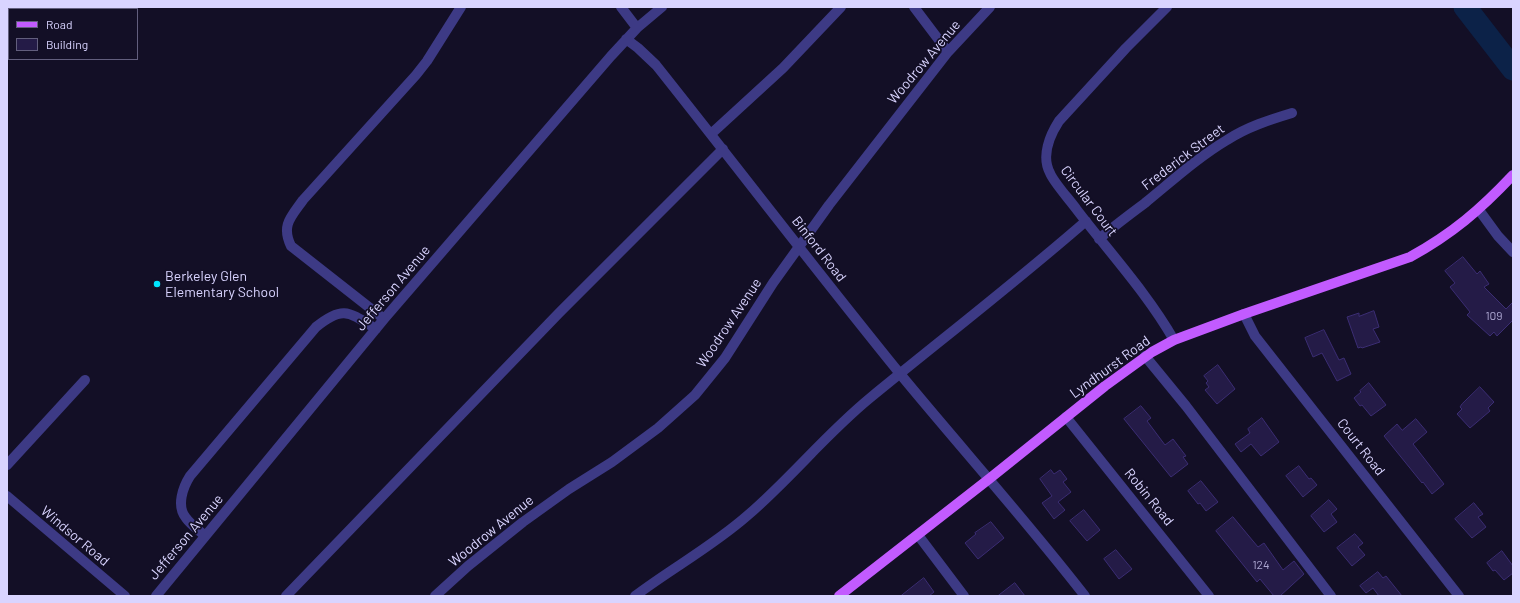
<!DOCTYPE html>
<html>
<head>
<meta charset="utf-8">
<style>
  body { margin:0 }
  #map { position:relative; width:1520px; height:603px; overflow:hidden; background:#130f26; font-family:Barlow,sans-serif }
  canvas { display:block }
  .frame { position:absolute; inset:0; border:8px solid #d9d4ff; pointer-events:none }
  .legend { position:absolute; left:8px; top:8px; width:130px; height:52px; box-sizing:border-box; background:#130f26; border:1px solid #625e7d; margin:0; padding:5px 7px; list-style:none; font-size:12px; color:#d9d4ff }
  .legend li { display:flex; align-items:center; gap:8px; height:20px }
  .legend b { width:20px; border:1px solid #625e7d }
</style>
</head>
<body>
<div id="map">
<canvas width="1520" height="603"></canvas>
<div class="frame"></div>
<ul class="legend">
<li><b style="height:5px;background:#c25bff"></b>Road</li>
<li><b style="height:11px;background:#241b47"></b>Building</li>
</ul>
</div>
<script>
const ctx = document.querySelector('canvas').getContext('2d');
ctx.lineJoin = 'round';
function trace(path, color, width, dash) { ctx.strokeStyle = color; ctx.lineWidth = width; ctx.lineCap = dash ? 'butt' : 'round'; ctx.setLineDash(dash || []); ctx.stroke(path); }
function fill(path, color) { ctx.fillStyle = color; ctx.fill(path, 'evenodd'); }
function label(font, color, halo, rows, align = 'center') {
  ctx.font = font + ' Barlow,sans-serif'; ctx.lineWidth = 3.5; ctx.setLineDash([]); ctx.textBaseline = 'middle'; ctx.strokeStyle = halo; ctx.fillStyle = color; for (const [text, x, y, turn = 0] of rows) {
    ctx.save(); ctx.translate(x, y); ctx.rotate((+turn || 0) * Math.PI / 180); ctx.textAlign = isNaN(turn) ? turn : align; if (halo) ctx.strokeText(text, 0, 0); ctx.fillText(text, 0, 0); ctx.restore();
  }
}
const river = new Path2D(`
  M 1465,7 L 1513,69`);
const building = new Path2D(`
  M 1463,257 L 1477,274 L 1480,271 L 1489,284 L 1484,287 L 1506,309 L 1513,302 L 1513,320 L 1497,336 L 1494,332 L 1490,336 L 1467,315 L 1470,312 L 1450,287 L 1455,283 L 1445,271 Z
  M 1374,311 L 1379,327 L 1373,329 L 1380,342 L 1362,348 L 1361,347 L 1358,348 L 1347,317 L 1359,313 L 1359,316 Z
  M 1324,330 L 1339,360 L 1344,358 L 1351,374 L 1337,381 L 1322,353 L 1313,357 L 1305,338 Z
  M 1218,365 L 1235,389 L 1217,404 L 1205,390 L 1209,387 L 1206,383 L 1208,381 L 1204,376 Z
  M 1369,383 L 1386,405 L 1371,416 L 1362,405 L 1360,406 L 1354,398 L 1361,392 L 1360,391 Z
  M 1480,387 L 1494,402 L 1488,408 L 1490,411 L 1470,428 L 1457,414 L 1462,409 L 1460,407 L 1462,404 Z
  M 1141,406 L 1151,418 L 1147,421 L 1165,445 L 1173,439 L 1186,456 L 1183,457 L 1188,464 L 1171,477 L 1124,419 Z
  M 1262,418 L 1279,442 L 1261,456 L 1251,444 L 1241,452 L 1235,444 L 1250,433 L 1248,429 Z
  M 1416,419 L 1427,432 L 1413,444 L 1444,484 L 1432,494 L 1423,482 L 1422,483 L 1384,436 L 1397,424 L 1402,430 Z
  M 1299,466 L 1309,479 L 1311,478 L 1317,485 L 1303,497 L 1286,476 Z
  M 1051,470 L 1054,474 L 1060,470 L 1067,479 L 1063,482 L 1071,492 L 1058,502 L 1065,510 L 1054,519 L 1042,503 L 1052,496 L 1040,479 Z
  M 1201,481 L 1218,502 L 1206,511 L 1200,503 L 1198,504 L 1188,491 Z
  M 1329,500 L 1337,509 L 1331,514 L 1337,522 L 1324,532 L 1311,516 Z
  M 1474,503 L 1483,514 L 1478,517 L 1486,527 L 1472,538 L 1455,519 Z
  M 1084,510 L 1100,530 L 1087,541 L 1070,521 Z
  M 1233,517 L 1258,547 L 1264,543 L 1283,570 L 1294,561 L 1304,574 L 1280,596 L 1274,596 L 1260,579 L 1257,582 L 1216,531 Z
  M 991,522 L 1004,538 L 978,559 L 965,543 L 976,534 L 975,533 Z
  M 1355,534 L 1363,543 L 1358,547 L 1365,555 L 1352,566 L 1337,548 Z
  M 1116,550 L 1132,569 L 1119,579 L 1104,559 Z
  M 1502,551 L 1513,566 L 1513,573 L 1504,580 L 1495,570 L 1493,571 L 1487,563 Z
  M 1378,572 L 1383,578 L 1386,576 L 1402,596 L 1379,596 L 1373,588 L 1366,593 L 1360,586 Z
  M 924,578 L 934,592 L 929,596 L 901,596 Z
  M 1015,583 L 1025,596 L 998,596 Z`);
const minor = new Path2D(`
  M 621,7 L 637,28
  M 914,7 L 948,52
  M 1167,7 L 1126,48 L 1059,121 C 1050,135 1041,156 1050,173 C 1054,183 1070,200 1077,210 C 1110,253 1147,293 1174,340
  M 626,39 L 638,48 L 656,65 C 738,168 818,273 901,375 C 962,449 1026,520 1085,596
  M 711,134 L 783,68 L 841,7
  M 1479,210 L 1498,236 L 1513,252
  M 1099,239 C 1114,226 1129,215 1145,203 C 1172,181 1197,158 1227,140 C 1247,127 1269,120 1292,113
  M 1244,314 L 1255,336 L 1459,596
  M 384,319 L 291,246 C 281,225 291,217 303,200 L 416,75 L 427,61 L 461,7
  M 1145,356 L 1186,406 L 1331,596
  M 1066,417 L 1209,596
  M 7,465 L 85,380
  M 7,496 L 125,596
  M 918,535 L 964,596
  M 205,536 C 199,530 191,525 186,518 C 176,506 183,487 190,476 L 316,327 C 343,305 349,312 376,329
  M 156,596 L 384,319 L 611,56 L 637,28 L 662,7
  M 286,596 L 559,313 L 723,149
  M 435,596 L 468,566 L 523,522 L 569,489 L 612,462 L 658,428 L 695,395 L 725,358 L 773,283 L 829,205 L 948,52 L 990,7
  M 635,596 C 672,568 713,546 748,515 C 791,478 826,434 870,398 C 942,339 1016,282 1086,221`);
const major = new Path2D(`
  M 839,596 L 989,479 L 1105,386 L 1152,352 L 1174,340 L 1244,314 L 1410,257 C 1452,234 1480,210 1513,175`);
const rail = new Path2D(`
  M 32,9 L 34,7
  M 7,35 L 9,32`);
const markers = [
  [157,284,4,"#00e5ff"]
];
const numberNames = [
  ["109",1494,316],
  ["124",1261,565]
];
const streetNames = [
  ["Woodrow Avenue",924,62,-50],
  ["Frederick Street",1183,157,-37],
  ["Circular Court",1089,201,53],
  ["Binford Road",819,249,52],
  ["Jefferson Avenue",393,288,-50],
  ["Woodrow Avenue",729,323,-56],
  ["Lyndhurst Road",1110,367,-36],
  ["Court Road",1361,447,52],
  ["Robin Road",1149,497,51],
  ["Woodrow Avenue",491,531,-39],
  ["Windsor Road",75,536,40],
  ["Jefferson Avenue",186,537,-50]
];
const poiNames = [
  ["Berkeley Glen",165,276],
  ["Elementary School",165,292]
];
trace(river, '#0c2248', 23);
fill(building, '#241b47');
trace(building, '#3b2d73', 1);
trace(minor, '#3d3a85', 10);
trace(major, '#c25bff', 10);
trace(rail, '#00e5ff', 4.5);
trace(rail, '#130f26', 3, [9]);
for (const [x, y, r, color] of markers) { const dot = new Path2D(); dot.arc(x, y, r, 0, 2 * Math.PI); ctx.fillStyle = color; ctx.fill(dot); trace(dot, '#130f26', 1.5); }
label('12px', '#aca6d1', null, numberNames);
label('14px', '#d9d4ff', '#130f26', streetNames);
label('14px', '#d9d4ff', '#130f26', poiNames, 'left');
</script>
</body>
</html>
